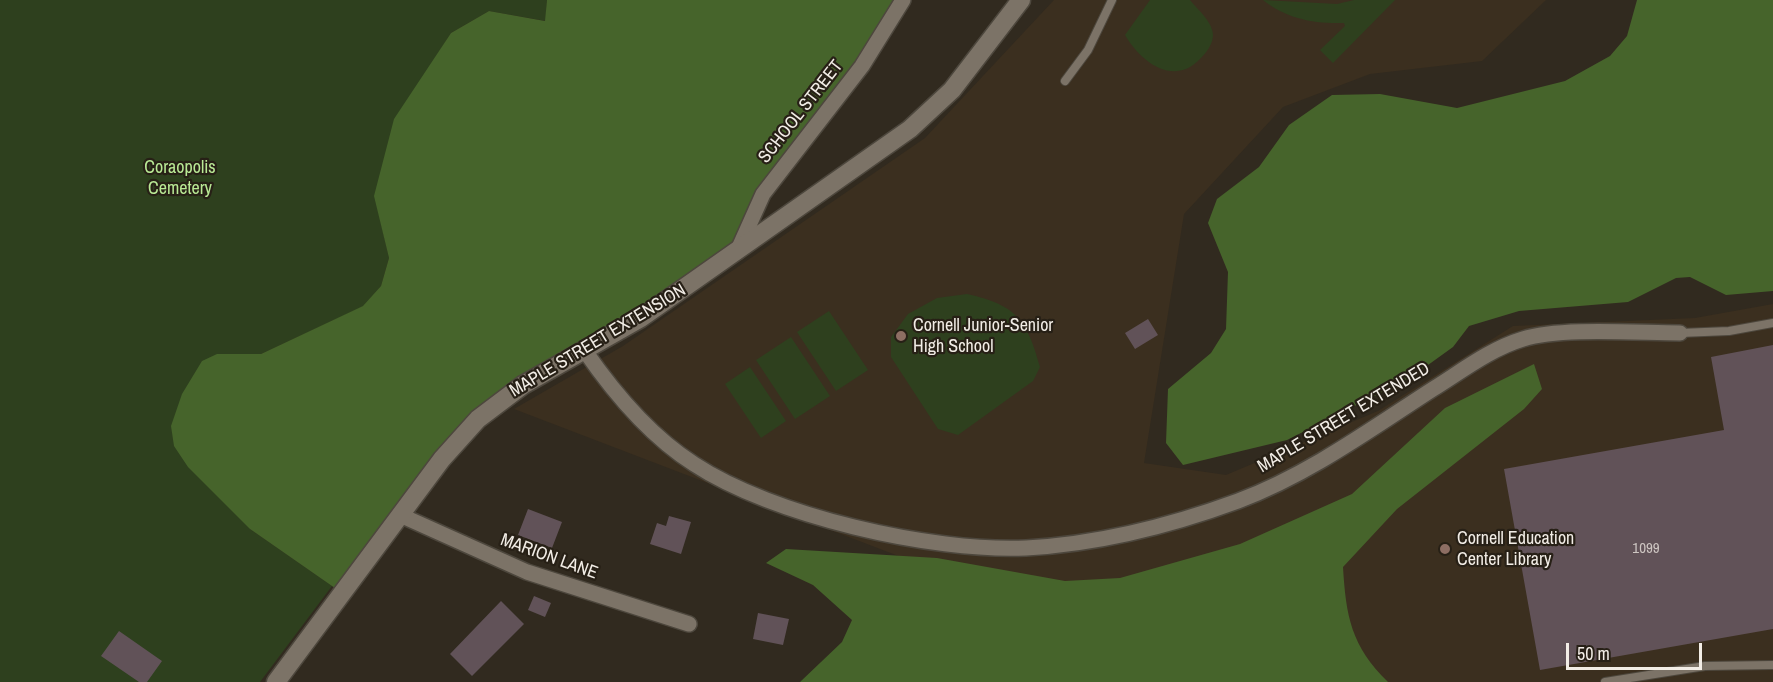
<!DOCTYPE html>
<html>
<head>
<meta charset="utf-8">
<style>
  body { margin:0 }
  #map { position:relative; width:1773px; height:682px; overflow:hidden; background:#312a1f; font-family:"Archivo Narrow",sans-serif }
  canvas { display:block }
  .scale { position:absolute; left:1566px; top:643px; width:136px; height:27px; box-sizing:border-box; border:3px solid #f2ede6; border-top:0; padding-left:8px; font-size:18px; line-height:21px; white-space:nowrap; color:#f2ede6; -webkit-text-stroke:4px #272016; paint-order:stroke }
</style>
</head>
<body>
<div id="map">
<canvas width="1773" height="682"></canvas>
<div class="scale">50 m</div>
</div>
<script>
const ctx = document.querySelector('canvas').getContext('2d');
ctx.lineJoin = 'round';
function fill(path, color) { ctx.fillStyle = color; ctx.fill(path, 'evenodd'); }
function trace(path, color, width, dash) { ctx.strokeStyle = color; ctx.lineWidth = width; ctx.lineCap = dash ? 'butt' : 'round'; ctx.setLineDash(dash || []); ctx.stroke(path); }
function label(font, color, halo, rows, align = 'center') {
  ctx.font = font + ' "Archivo Narrow",sans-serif'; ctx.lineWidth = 4.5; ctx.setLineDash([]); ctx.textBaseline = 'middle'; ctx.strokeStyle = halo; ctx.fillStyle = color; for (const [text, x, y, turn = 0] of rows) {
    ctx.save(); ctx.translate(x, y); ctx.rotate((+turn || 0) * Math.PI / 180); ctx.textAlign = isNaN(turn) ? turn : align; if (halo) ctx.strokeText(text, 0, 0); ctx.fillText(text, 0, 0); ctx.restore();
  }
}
const built = new Path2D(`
  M 1054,0 L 1546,0 L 1482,61 L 1370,74 L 1283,107 L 1184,214 L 1144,463 L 1226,475 L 1378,411 L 1513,326 L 1695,318 L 1773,304 L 1773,682 L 1228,682 L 514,409 L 623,346 L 925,138 Z`);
const green = new Path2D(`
  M 0,0 L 547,0 L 546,21 L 489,11 L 451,33 L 424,76 L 375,196 L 389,258 L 381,286 L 364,306 L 261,354 L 217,354 L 250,529 L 332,586 L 260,682 L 0,682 Z
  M 1150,0 L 1190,0 C 1197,9 1213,22 1213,35 C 1213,44 1206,53 1200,59 C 1173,87 1141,62 1125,35 Z
  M 1263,0 L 1337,4 L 1354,0 L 1395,0 L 1333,63 L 1320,50 L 1345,26 L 1344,23 C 1314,24 1287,19 1263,0 Z
  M 967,294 C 1016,305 1027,319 1040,367 L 1033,381 L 958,435 L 938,429 L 891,357 L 891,337 L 908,314 L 937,298 Z
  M 829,311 L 868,370 L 836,391 L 797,332 Z
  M 791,337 L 830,396 L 795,419 L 756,360 Z
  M 750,367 L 786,421 L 761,438 L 725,384 Z`);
const forest = new Path2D(`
  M 547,0 L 903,0 L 778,172 L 737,252 L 494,405 L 342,593 L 250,529 L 188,467 L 174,446 L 171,426 L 182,394 L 202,361 L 217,354 L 261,354 L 363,306 L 381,286 L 389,258 L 374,196 L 394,119 L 451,33 L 489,11 L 545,21 Z
  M 1637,0 L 1773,0 L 1773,291 L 1726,295 L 1690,277 L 1676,278 L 1628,302 L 1519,311 L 1469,326 L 1453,347 L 1410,378 L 1287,440 L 1183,465 L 1166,443 L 1168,389 L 1211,353 L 1226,329 L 1228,272 L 1208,223 L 1217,199 L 1259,167 L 1289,125 L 1332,95 L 1380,94 L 1457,108 L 1565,81 L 1610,56 L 1627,36 Z
  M 1534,364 L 1542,389 L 1524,409 L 1397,509 L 1343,567 C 1346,616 1351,646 1388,682 L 800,682 L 842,642 L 852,620 L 813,585 L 766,563 L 786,549 L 937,558 L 1065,581 L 1120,578 L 1240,544 L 1352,494 L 1445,408 Z`);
const building = new Path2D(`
  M 1148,319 L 1158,335 L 1135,349 L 1125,333 Z
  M 1773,345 L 1773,629 L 1540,670 L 1504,469 L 1724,430 L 1711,357 Z
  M 528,509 L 562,522 L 552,548 L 518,535 Z
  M 669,516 L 691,522 L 681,554 L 650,544 L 657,523 L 666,526 Z
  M 534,596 L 551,603 L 545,617 L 528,610 Z
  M 501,601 L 524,624 L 472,676 L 450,654 Z
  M 758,613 L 789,619 L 783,645 L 753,639 Z
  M 119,631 L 162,661 L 147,682 L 139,682 L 101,656 Z`);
const service = new Path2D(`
  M 1065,81 L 1088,50 L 1112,0
  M 1680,333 L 1729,331 L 1773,323
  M 1605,682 L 1705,666 L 1773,665`);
const minor = new Path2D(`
  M 737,252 L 763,194 L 862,66 L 903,0
  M 585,351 C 614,393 650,436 694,464 C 773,516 931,552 1026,548 C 1099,544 1170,526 1238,501 C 1308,475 1371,429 1433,389 C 1462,371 1490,349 1523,339 C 1561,327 1638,333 1680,333
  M 400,515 L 527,572 L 689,624`);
const tertiary = new Path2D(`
  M 276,682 L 442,459 L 478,419 L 523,385 L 641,318 L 910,129 L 952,90 L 1021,0`);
const markers = [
  [901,336,6,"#8d6e63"],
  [1445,549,6,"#8d6e63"]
];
const numberNames = [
  ["1099",1646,549]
];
const streetNames = [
  ["SCHOOL STREET",801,112,-52],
  ["MAPLE STREET EXTENSION",598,341,-31],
  ["MAPLE STREET EXTENDED",1344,418,-31],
  ["MARION LANE",549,557,20]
];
const parkNames = [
  ["Coraopolis",180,168],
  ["Cemetery",180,189]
];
const poiNames = [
  ["Cornell Junior-Senior",913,326],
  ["High School",913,347],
  ["Cornell Education",1457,539],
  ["Center Library",1457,560]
];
fill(built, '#3b2f1f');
fill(green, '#2e401e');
fill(forest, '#46642b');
fill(building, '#615258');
trace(service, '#4d473d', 10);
trace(minor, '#4d473d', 18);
trace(tertiary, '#4d473d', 21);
trace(service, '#7c7367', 8);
trace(minor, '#7c7367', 15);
trace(tertiary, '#7c7367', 18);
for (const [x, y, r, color] of markers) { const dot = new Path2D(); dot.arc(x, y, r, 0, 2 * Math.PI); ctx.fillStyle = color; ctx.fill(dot); trace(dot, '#272016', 2); }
label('15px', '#cec6c2', null, numberNames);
label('18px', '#f2ede6', '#272016', streetNames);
label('18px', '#b9e995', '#272016', parkNames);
label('18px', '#f2ede6', '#272016', poiNames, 'left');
</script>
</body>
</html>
